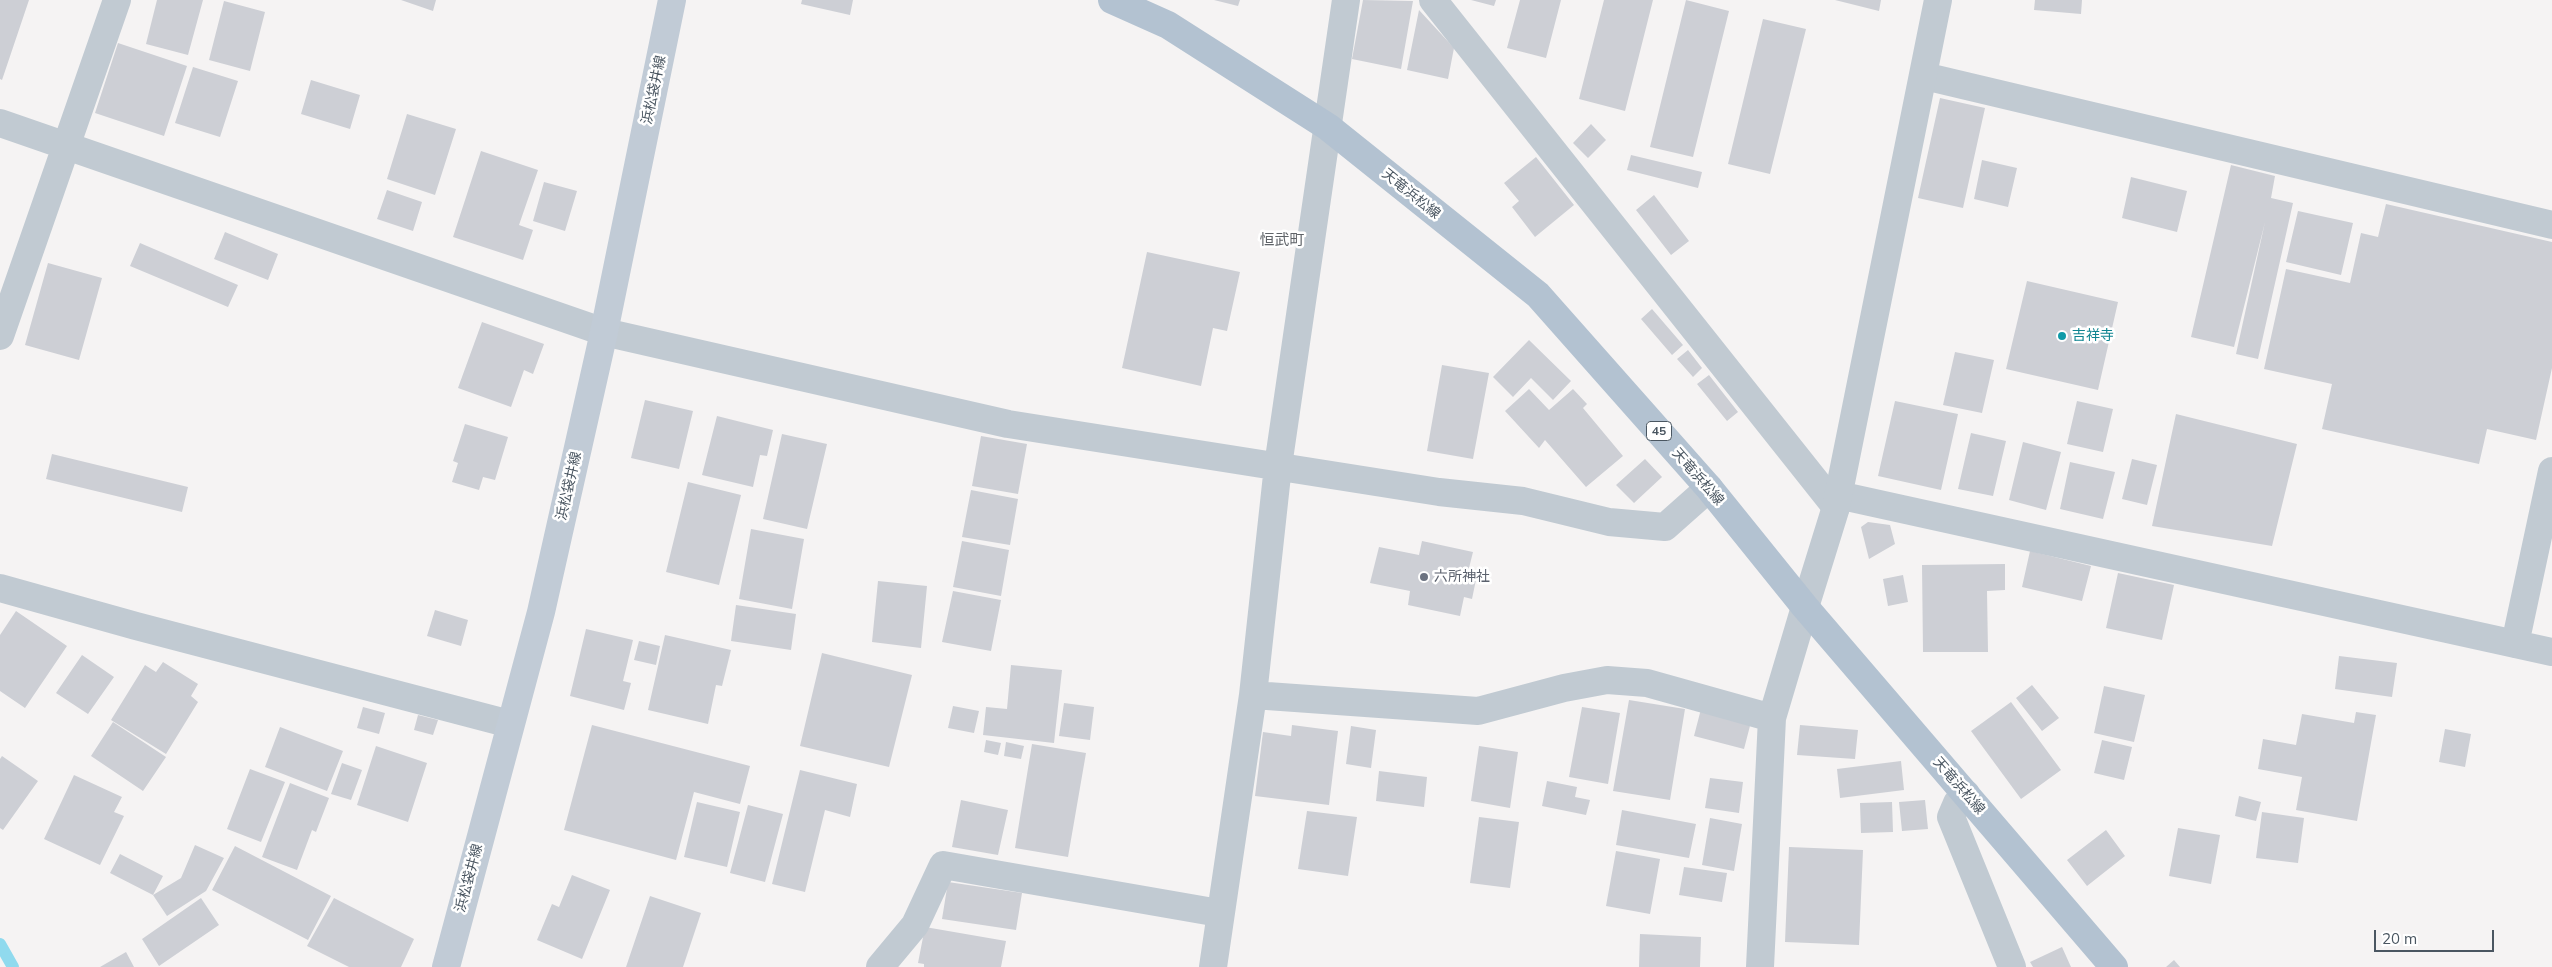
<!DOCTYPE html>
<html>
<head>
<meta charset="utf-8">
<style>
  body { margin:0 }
  #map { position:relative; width:2552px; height:967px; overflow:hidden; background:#f5f3f3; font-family:Mulish,sans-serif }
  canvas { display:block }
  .scale { position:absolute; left:2374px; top:930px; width:120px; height:22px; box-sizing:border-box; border:2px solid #4a5661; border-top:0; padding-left:6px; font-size:15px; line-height:18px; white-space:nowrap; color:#4a5661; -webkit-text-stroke:4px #fff; paint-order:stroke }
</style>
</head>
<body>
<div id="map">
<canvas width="2552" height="967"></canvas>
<div class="scale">20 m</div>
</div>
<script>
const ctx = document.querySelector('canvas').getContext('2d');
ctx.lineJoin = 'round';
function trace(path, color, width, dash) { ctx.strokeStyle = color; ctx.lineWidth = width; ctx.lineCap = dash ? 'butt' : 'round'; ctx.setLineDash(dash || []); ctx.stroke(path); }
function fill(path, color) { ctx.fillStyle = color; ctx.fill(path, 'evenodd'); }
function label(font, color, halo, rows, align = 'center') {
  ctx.font = font + ' Mulish,"Noto Sans JP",sans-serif'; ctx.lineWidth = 5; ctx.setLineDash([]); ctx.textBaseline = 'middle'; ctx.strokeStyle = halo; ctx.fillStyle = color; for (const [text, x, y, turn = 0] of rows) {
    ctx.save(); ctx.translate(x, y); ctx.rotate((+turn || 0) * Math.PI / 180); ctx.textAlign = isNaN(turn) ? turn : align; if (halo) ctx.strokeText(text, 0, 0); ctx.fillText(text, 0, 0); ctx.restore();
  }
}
const stream = new Path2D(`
  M 0,944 L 13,967`);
const building = new Path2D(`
  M 0,0 L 29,0 L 2,80 L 0,79 Z
  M 157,0 L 203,0 L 188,55 L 146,44 Z
  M 401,0 L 436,0 L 433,11 Z
  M 802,0 L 853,0 L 850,15 L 801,4 Z
  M 1214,0 L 1240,0 L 1238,6 Z
  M 1363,0 L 1413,1 L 1401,69 L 1352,59 Z
  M 1471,0 L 1496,0 L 1494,6 Z
  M 1520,0 L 1561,0 L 1546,58 L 1507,48 Z
  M 1604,0 L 1653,0 L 1625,111 L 1579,99 Z
  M 1686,0 L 1729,11 L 1693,157 L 1650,147 Z
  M 1835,0 L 1881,0 L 1879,11 Z
  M 2035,0 L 2082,0 L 2081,14 L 2034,10 Z
  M 224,1 L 265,12 L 250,71 L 209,60 Z
  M 1419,10 L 1454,48 L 1448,79 L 1407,70 Z
  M 1763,19 L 1806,29 L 1770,174 L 1728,164 Z
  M 118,43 L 187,66 L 164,136 L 95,113 Z
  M 193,67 L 238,81 L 220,137 L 175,123 Z
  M 311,80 L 360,95 L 350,129 L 301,114 Z
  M 1940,98 L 1985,108 L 1963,208 L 1918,198 Z
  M 407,114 L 456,129 L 435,195 L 387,179 Z
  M 1591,124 L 1606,140 L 1588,158 L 1573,143 Z
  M 481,151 L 538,170 L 519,225 L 533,230 L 523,260 L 453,237 Z
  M 1631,155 L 1702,172 L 1698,188 L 1627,170 Z
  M 1536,157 L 1574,205 L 1535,237 L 1512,207 L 1519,201 L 1504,183 Z
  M 1982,160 L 2017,168 L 2008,207 L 1974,199 Z
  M 2231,165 L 2275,176 L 2271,198 L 2293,203 L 2258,359 L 2236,354 L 2265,222 L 2234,347 L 2191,337 Z
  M 2131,177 L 2187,191 L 2177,232 L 2122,218 Z
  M 544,182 L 577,191 L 565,231 L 533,221 Z
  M 387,190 L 422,202 L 413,231 L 377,219 Z
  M 1654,195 L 1689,241 L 1671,255 L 1636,210 Z
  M 2386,204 L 2552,242 L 2552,368 L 2536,440 L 2487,429 L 2479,464 L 2322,429 L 2332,384 L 2264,369 L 2286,269 L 2350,283 L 2361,233 L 2378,237 Z
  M 2298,211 L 2353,223 L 2341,275 L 2286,262 Z
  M 225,232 L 278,254 L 268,280 L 214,259 Z
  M 140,243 L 238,285 L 228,307 L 130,266 Z
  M 1147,252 L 1240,272 L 1227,331 L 1213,328 L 1201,386 L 1122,368 Z
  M 48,263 L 102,278 L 79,360 L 25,345 Z
  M 2027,281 L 2118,302 L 2098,390 L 2006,369 Z
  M 1652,309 L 1683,345 L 1672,355 L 1641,319 Z
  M 482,322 L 544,344 L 533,374 L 524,370 L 511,407 L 458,388 Z
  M 1529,340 L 1571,381 L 1553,400 L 1531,378 L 1513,397 L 1493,377 Z
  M 1688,350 L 1702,368 L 1693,377 L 1677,359 Z
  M 1955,352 L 1994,360 L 1982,413 L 1943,405 Z
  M 1442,365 L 1489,373 L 1473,459 L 1427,451 Z
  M 1709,375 L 1738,412 L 1727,421 L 1697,384 Z
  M 1529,389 L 1549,410 L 1573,389 L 1587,404 L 1583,408 L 1623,456 L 1586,487 L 1545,440 L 1539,448 L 1505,411 Z
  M 645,400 L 693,411 L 679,469 L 631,458 Z
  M 1895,401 L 1958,414 L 1941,490 L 1878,476 Z
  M 2077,401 L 2113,409 L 2103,452 L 2067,444 Z
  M 2176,414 L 2297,444 L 2272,546 L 2152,526 Z
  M 717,416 L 773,430 L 767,456 L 760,455 L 753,487 L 702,475 Z
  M 465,424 L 508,437 L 495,480 L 483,477 L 479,490 L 452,482 L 458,463 L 453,461 Z
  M 1971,433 L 2006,441 L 1993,496 L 1958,489 Z
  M 782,434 L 827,444 L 807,529 L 763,519 Z
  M 981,436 L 1027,444 L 1018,494 L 972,486 Z
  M 2023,442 L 2061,452 L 2046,510 L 2009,500 Z
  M 52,454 L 188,487 L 182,512 L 46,479 Z
  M 1645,459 L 1662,477 L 1634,503 L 1616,485 Z
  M 2132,459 L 2157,465 L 2147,505 L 2122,499 Z
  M 2070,462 L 2115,472 L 2103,519 L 2060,509 Z
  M 688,482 L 741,495 L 719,585 L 666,572 Z
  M 971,490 L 1018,499 L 1010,545 L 962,537 Z
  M 1868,522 L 1890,525 L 1895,544 L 1869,559 L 1861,527 Z
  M 751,529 L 804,539 L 792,609 L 739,599 Z
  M 962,541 L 1009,550 L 1001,596 L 953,587 Z
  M 1422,541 L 1473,552 L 1469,568 L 1478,570 L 1472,599 L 1464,597 L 1460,616 L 1408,605 L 1410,591 L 1370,583 L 1379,547 L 1419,555 Z
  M 2030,551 L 2091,566 L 2082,601 L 2022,587 Z
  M 2005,564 L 2005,590 L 1987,591 L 1988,652 L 1923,652 L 1922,565 Z
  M 2118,573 L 2174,585 L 2162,640 L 2106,628 Z
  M 1903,575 L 1908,602 L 1888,606 L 1883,579 Z
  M 878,581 L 927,586 L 921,648 L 872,642 Z
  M 953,591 L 1001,600 L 991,651 L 942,642 Z
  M 736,605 L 796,614 L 791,650 L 731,641 Z
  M 435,610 L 468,620 L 461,646 L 427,636 Z
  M 16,611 L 67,646 L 25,708 L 0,691 L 0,635 Z
  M 586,629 L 633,640 L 623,681 L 631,683 L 624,710 L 570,696 Z
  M 665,635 L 731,650 L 722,686 L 716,685 L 708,724 L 648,710 Z
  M 639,641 L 660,646 L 656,665 L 634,660 Z
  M 822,653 L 912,675 L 889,767 L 800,746 Z
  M 82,655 L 114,677 L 88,714 L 56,693 Z
  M 2339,656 L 2397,663 L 2392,697 L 2335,689 Z
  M 163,662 L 198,684 L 191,696 L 198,702 L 166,754 L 111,720 L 145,665 L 156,672 Z
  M 1011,665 L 1062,670 L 1054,743 L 983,735 L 986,707 L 1007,709 Z
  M 2032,685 L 2059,718 L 2042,731 L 2016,698 Z
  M 2104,686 L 2145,695 L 2134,742 L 2094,733 Z
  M 1629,700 L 1685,709 L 1670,800 L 1613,791 Z
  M 2011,702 L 2061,770 L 2021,799 L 1971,731 Z
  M 1064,703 L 1094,707 L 1090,740 L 1059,736 Z
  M 953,706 L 979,711 L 974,733 L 948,728 Z
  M 363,707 L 385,713 L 379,734 L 357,728 Z
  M 1582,707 L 1620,713 L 1608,784 L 1569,777 Z
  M 1701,709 L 1751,722 L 1744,749 L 1694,736 Z
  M 2356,712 L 2376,715 L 2357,821 L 2296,810 L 2302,777 L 2258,769 L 2263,739 L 2296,745 L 2302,714 L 2354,723 Z
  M 418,715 L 438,720 L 433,735 L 414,730 Z
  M 113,722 L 166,757 L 143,791 L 91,756 Z
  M 592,725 L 750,766 L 740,804 L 694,792 L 676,860 L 564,830 Z
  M 1292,725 L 1338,731 L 1329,805 L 1255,796 L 1263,732 L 1291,736 Z
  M 1800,725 L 1858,730 L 1855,759 L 1797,755 Z
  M 1351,726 L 1376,730 L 1371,768 L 1346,764 Z
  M 280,727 L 343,751 L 327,791 L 265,767 Z
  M 2445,729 L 2471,734 L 2465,767 L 2439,762 Z
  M 986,740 L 1001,743 L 998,755 L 984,752 Z
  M 2102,740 L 2132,747 L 2124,780 L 2094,773 Z
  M 1006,742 L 1024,746 L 1021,759 L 1004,756 Z
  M 1032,744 L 1086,753 L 1068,857 L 1015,848 Z
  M 376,746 L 427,763 L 408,822 L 357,805 Z
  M 1479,746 L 1518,752 L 1510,808 L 1471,801 Z
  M 2,756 L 38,781 L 3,830 L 0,828 L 0,759 Z
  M 1901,761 L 1904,790 L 1840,798 L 1837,769 Z
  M 342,763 L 362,770 L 351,800 L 331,794 Z
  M 250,769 L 285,782 L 261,842 L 227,829 Z
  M 800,770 L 857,784 L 850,817 L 825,810 L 805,892 L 772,884 Z
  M 1379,771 L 1427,777 L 1424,807 L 1376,801 Z
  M 74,775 L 122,797 L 114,812 L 124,816 L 100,865 L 44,839 Z
  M 1710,778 L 1743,782 L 1739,813 L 1705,808 Z
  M 1547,781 L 1577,787 L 1575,797 L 1590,800 L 1586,815 L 1542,806 Z
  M 290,783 L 329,798 L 316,832 L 312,830 L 297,870 L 262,857 Z
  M 2239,796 L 2261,802 L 2256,821 L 2235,816 Z
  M 961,800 L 1008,810 L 998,855 L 952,847 Z
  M 1925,800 L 1928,829 L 1902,831 L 1899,802 Z
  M 697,802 L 740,812 L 727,867 L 684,857 Z
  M 1892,802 L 1893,832 L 1861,833 L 1860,803 Z
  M 748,805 L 783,814 L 765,882 L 730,873 Z
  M 1622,810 L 1696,824 L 1689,858 L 1616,845 Z
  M 1307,811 L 1357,817 L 1348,876 L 1298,869 Z
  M 2262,812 L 2304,818 L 2298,863 L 2256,858 Z
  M 1479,817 L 1519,822 L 1510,888 L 1470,883 Z
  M 1710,818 L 1742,824 L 1734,871 L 1702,865 Z
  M 2178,828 L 2220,835 L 2211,884 L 2169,876 Z
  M 2106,830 L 2125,856 L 2087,886 L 2067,860 Z
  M 195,845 L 224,858 L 206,891 L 167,916 L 153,895 L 181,878 Z
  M 235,846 L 331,896 L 308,940 L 212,890 Z
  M 1789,847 L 1863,850 L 1859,945 L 1785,942 Z
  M 1616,851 L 1660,859 L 1650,914 L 1606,906 Z
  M 120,854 L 163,876 L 153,895 L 110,873 Z
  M 1684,867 L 1727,873 L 1722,902 L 1679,895 Z
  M 572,875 L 610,890 L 582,959 L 537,940 L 552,904 L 559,907 Z
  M 948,882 L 1022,893 L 1016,930 L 942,919 Z
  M 650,896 L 701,913 L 683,967 L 626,967 Z
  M 201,898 L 219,925 L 159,966 L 142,939 Z
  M 334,898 L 414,939 L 401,967 L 349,967 L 307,946 Z
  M 925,927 L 1006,941 L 1001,967 L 924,967 L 924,964 L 918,963 Z
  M 1640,934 L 1701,937 L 1700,967 L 1639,967 Z
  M 2062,947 L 2071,967 L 2033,967 L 2030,962 Z
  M 126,952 L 134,967 L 100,967 Z
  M 2174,960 L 2180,967 L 2166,967 Z`);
const minor = new Path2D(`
  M 1433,0 L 1836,507
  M 1924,76 L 2552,225
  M 0,123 L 604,332 L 1008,424 L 1439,492 L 1523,501 L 1609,522 L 1665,527 L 1709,488
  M 0,336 L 117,0
  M 1838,495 L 2552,652
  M 0,588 L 136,626 L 510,724
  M 2515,644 L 2552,471
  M 1253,695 L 1478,711 L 1564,688 L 1607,680 L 1647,683 L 1772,718
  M 1966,794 L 1957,803 L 1951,817 L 2012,967
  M 880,967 L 915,925 L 943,865 L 1219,913
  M 1213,967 L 1253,695 L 1278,466 L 1346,0
  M 1760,967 L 1772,718 L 1805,607`);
const tertiary = new Path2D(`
  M 1805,607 L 1836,507 L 1938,0`);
const secondary = new Path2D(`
  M 446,967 L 541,612 L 604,332 L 672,0`);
const primary = new Path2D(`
  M 1112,0 L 1168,25 L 1328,127 L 1538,295 L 1709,488 L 1805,607 L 2114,967`);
const markers = [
  [2062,336,5,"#0f9aa8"],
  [1424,577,5,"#6b7280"]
];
const shields = [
  [1659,431,25]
];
const shieldNames = [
  ["45",1659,431]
];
const streetNames = [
  ["浜松袋井線",654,90,-78],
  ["天竜浜松線",1411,194,39],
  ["天竜浜松線",1698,477,49],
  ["浜松袋井線",569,486,-77],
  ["天竜浜松線",1959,786,49],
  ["浜松袋井線",469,878,-75]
];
const cultureNames = [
  ["吉祥寺",2072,336]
];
const worshipNames = [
  ["六所神社",1434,577]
];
const neighbourhoodNames = [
  ["恒武町",1282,240]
];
trace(stream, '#90daee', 12);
fill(building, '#cdcfd5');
trace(minor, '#c1cad2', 28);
trace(tertiary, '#c1cad2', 28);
trace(secondary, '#c1cbd6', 28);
trace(primary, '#b3c2d1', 28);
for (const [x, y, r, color] of markers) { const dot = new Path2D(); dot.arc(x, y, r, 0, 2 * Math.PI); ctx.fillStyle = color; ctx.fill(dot); trace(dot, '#fff', 2); }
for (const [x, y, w] of shields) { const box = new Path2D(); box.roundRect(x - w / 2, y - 9.5, w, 19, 4); ctx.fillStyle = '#fff'; ctx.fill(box); trace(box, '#4a5661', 1); }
label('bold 12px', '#4a5661', null, shieldNames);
label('14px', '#4a5661', '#fff', streetNames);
label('14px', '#0d838f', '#fff', cultureNames, 'left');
label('14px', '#5b616d', '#fff', worshipNames, 'left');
label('15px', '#5f6368', '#fff', neighbourhoodNames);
</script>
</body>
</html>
